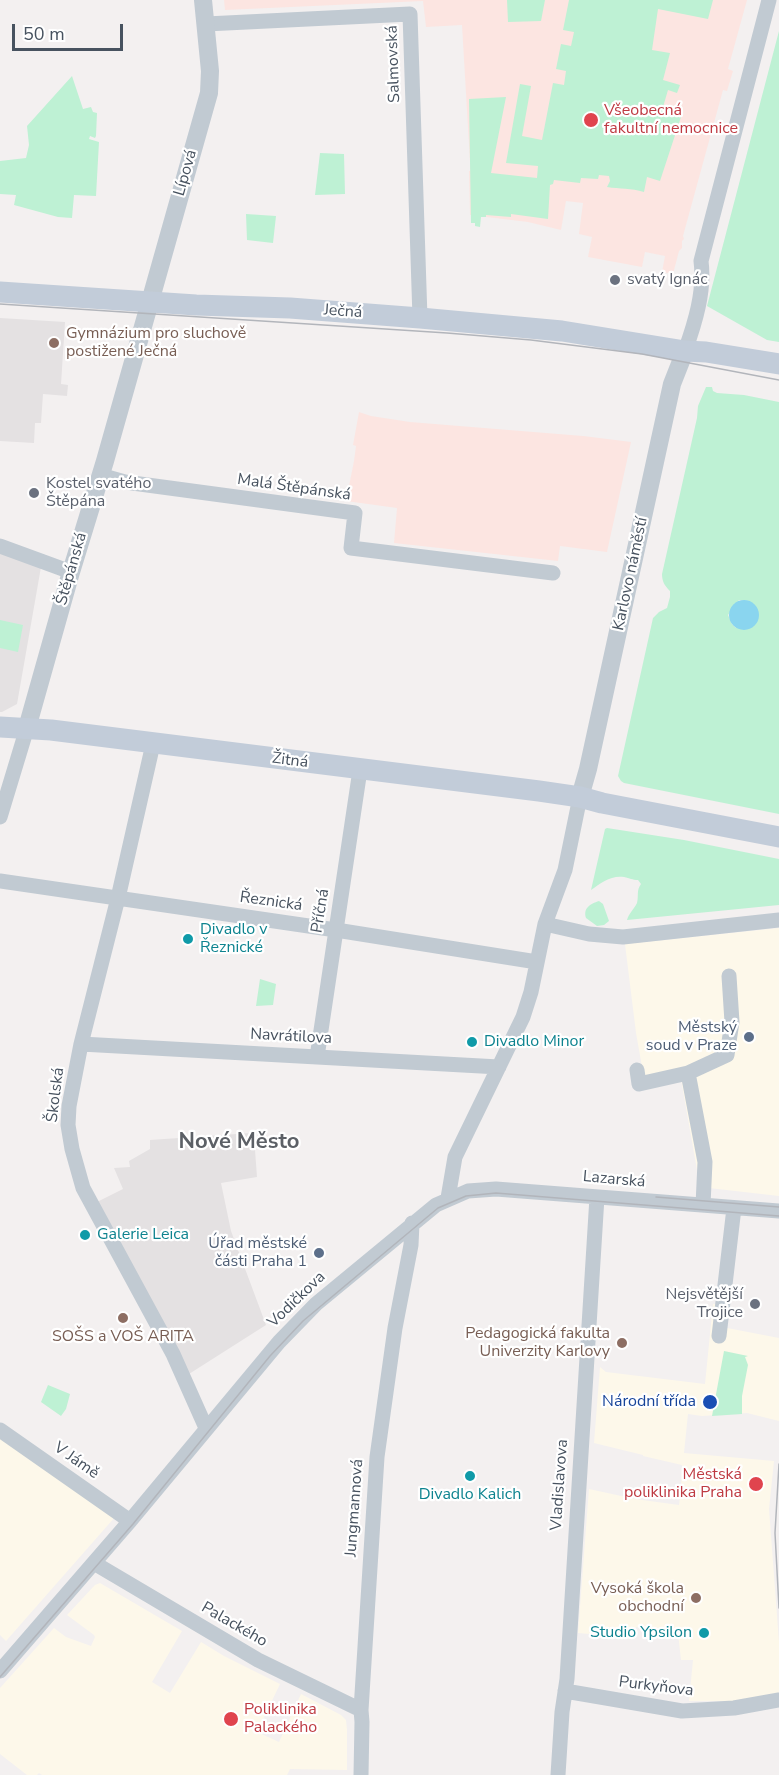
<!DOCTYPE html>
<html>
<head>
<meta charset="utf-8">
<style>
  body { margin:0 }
  #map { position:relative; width:779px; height:1775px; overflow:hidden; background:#f3f0f0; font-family:"Nunito Sans",sans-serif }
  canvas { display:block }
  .scale { position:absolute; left:12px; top:24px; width:111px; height:27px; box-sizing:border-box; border:3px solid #47525f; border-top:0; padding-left:8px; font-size:18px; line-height:21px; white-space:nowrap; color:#47525f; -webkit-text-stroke:4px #fff; paint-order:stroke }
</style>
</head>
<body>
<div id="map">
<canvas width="779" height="1775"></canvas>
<div class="scale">50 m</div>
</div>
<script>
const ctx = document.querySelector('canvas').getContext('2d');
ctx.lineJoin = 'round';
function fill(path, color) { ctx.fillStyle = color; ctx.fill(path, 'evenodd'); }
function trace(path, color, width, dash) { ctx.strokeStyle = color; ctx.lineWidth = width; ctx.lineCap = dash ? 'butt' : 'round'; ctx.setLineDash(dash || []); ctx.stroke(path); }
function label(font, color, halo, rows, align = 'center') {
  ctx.font = font + ' "Nunito Sans",sans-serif'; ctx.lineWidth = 4.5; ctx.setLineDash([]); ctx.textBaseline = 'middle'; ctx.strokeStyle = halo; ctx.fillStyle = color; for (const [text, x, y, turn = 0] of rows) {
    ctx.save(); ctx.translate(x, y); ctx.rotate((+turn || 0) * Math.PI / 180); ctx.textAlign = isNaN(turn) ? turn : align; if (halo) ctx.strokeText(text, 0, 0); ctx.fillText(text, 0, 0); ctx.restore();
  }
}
const commercial = new Path2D(`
  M 779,928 L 779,1196 L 700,1187 L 679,1068 L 644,1078 L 636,1033 L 625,944 Z
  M 713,1304 L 716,1304 L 722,1327 L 779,1338 L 779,1421 L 747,1413 L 702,1416 L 688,1414 L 684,1453 L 774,1461 L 769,1509 L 779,1642 L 779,1695 L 733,1701 L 689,1701 L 693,1660 L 681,1660 L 678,1633 L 636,1627 L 635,1638 L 578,1633 L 589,1489 L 635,1499 L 679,1505 L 681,1489 L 682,1465 L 643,1456 L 643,1455 L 594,1443 L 600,1367 L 606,1372 L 705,1384 Z
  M 0,1436 L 115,1517 L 6,1641 L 0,1635 Z
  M 100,1583 L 182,1631 L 152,1682 L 170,1693 L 201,1642 L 224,1656 L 280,1684 L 257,1732 L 279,1742 L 301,1694 L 341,1715 L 346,1720 L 347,1730 L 347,1770 L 290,1769 L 287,1775 L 42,1775 L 39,1773 L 37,1775 L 27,1775 L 0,1754 L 0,1688 L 54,1628 L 66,1637 L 91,1646 L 95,1637 L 94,1635 L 67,1615 L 95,1585 Z`);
const education = new Path2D(`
  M 0,318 L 65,322 L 61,384 L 68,385 L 67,396 L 43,394 L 41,423 L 35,423 L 34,443 L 0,441 Z
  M 0,552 L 41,567 L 17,704 L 2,712 L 0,712 Z
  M 251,1133 L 255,1150 L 257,1177 L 221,1183 L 231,1231 L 266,1325 L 189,1374 L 97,1202 L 123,1189 L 114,1168 L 130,1167 L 129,1161 L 150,1149 L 150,1140 Z`);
const medical = new Path2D(`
  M 224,0 L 747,0 L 728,69 L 733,71 L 727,91 L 723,90 L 683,236 L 684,239 L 682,241 L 682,248 L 679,251 L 673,274 L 662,272 L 665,256 L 645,252 L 642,267 L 588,257 L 592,237 L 579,234 L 583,203 L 566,201 L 561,230 L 528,222 L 470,215 L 469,171 L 470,171 L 470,162 L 462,25 L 426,27 L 423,1 L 225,10 Z
  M 359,412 L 371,416 L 410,422 L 583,436 L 631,442 L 607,552 L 560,546 L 558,561 L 394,543 L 397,508 L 346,501 L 354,461 L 356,446 L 353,445 Z`);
const green = new Path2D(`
  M 507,0 L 545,0 L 541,21 L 508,22 Z
  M 569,0 L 713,0 L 708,19 L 658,9 L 652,50 L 670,53 L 663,80 L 680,85 L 677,93 L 668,90 L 663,107 L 682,114 L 660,181 L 647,177 L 644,192 C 631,188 620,189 607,187 L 610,181 L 609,176 L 599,175 L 598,179 L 581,178 L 580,183 L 554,180 L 553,184 L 550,185 L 548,219 L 511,214 L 511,217 L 486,215 L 486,217 L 481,217 L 480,227 L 475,226 L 475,223 L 471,223 L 469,99 L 506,97 L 491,173 L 537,178 L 538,166 L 506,163 L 520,84 L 531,86 L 522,136 L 542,140 L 553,83 L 564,85 L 566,71 L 556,69 L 561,44 L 571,46 L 574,32 L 563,30 Z
  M 779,31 L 779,342 L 767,340 L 707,306 Z
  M 72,76 L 83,109 L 91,107 L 93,112 L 97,113 L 96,136 L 95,138 L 90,136 L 89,139 L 99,142 L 96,196 L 74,195 L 72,218 L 58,217 L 14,205 L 16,195 L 0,194 L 0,161 L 26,158 L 29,145 L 27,126 Z
  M 320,153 L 344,154 L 345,194 L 315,195 Z
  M 246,214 L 276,216 L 273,243 L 247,240 Z
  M 706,387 L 712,387 L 713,391 L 717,393 L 744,395 L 779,402 L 779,814 L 624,783 L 621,781 L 618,776 L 653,618 L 659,612 L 667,608 L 670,597 L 670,591 C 665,586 662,582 662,574 L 697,418 L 698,406 ZM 739,600 L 749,601 L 736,628 L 732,624 L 728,615 Z
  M 0,620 L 23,625 L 18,652 L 0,648 Z
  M 607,828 L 684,840 L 779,859 L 779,905 L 627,920 C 629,913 634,909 637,903 C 639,895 636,891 641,884 L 638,880 C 632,880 630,878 624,877 C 611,875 601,883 591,890 L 605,829 Z
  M 599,901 L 603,904 L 609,921 L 604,925 L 597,926 L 586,918 C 583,908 590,904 599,901 Z
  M 260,979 L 276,984 L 273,1005 L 256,1006 Z
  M 724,1351 L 748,1356 L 745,1357 L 748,1365 L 742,1396 L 742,1414 L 712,1416 Z
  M 48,1385 L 70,1394 L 66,1409 L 61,1416 L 41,1402 Z`);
const water = new Path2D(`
  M729 615a15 15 0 1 1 30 0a15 15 0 1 1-30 0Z`);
const minor = new Path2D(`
  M 206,24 L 410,14 L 420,318
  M 685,351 C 695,323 705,291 701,261 L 769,0
  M 100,475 L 125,482 L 355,513 L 351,548 L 553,573
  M 0,546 L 71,572
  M 153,744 L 118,898 L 81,1044 L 69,1106 L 68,1125 L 72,1149 L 83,1188 L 173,1354 L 206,1428
  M 0,817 L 27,728
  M 0,881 L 336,930 L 537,962
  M 545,924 L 589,934 L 623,937 L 779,920
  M 81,1044 L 499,1067
  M 317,1057 L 360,770
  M 637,1070 L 639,1084 L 688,1073 L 705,1162 L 703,1205
  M 688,1073 L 727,1055 L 732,1022 L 729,976
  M 448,1198 L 455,1157 L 523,1017 L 531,992 L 545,924 L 565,870 L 580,797
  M 719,1336 L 734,1208
  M 0,1430 L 130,1521
  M 94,1563 L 258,1660 L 361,1710
  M 0,1671 L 130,1521 L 279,1342 L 316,1304 L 436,1205 L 468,1191 L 496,1189 L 779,1211
  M 565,1691 L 682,1711 L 734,1708 L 779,1700
  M 361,1775 L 362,1722 L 361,1710 L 377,1457 L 395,1328 L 411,1245 L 412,1223
  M 558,1775 L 562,1712 L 567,1679 L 597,1197`);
const tertiary = new Path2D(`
  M 27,728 L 71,572 L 105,461 L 209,93 L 210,71 L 203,0
  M 580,797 L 588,769 L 672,384 L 685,351`);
const secondary = new Path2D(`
  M 0,292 L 196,305 L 290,308 L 420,318 L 562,331 L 685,351 L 706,352 L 779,364
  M 0,727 L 51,730 L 539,791 L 580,797 L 602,803 L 779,837`);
const tram = new Path2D(`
  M 0,304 L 447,333 L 531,340 L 642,354 L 779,380
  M 656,1197 L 779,1207
  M 779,1464 L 775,1533 L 779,1608
  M 0,1677 L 133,1524 L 270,1356 L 303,1321 L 438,1208 L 466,1196 L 496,1193 L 779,1216`);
const markers = [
  [591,120,8,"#e0444e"],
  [615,280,6,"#6b7280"],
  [54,343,6,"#8d6e63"],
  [34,493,6,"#6b7280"],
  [188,939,6,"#0f9aa8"],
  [749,1037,6,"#5c6f8a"],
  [472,1042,6,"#0f9aa8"],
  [85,1235,6,"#0f9aa8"],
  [319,1253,6,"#5c6f8a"],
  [755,1304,6,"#6b7280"],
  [123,1318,6,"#8d6e63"],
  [622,1343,6,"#8d6e63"],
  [710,1402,8,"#1a4fb4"],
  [470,1476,6,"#0f9aa8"],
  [756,1484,8,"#e0444e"],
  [696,1598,6,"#8d6e63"],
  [704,1633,6,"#0f9aa8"],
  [231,1719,8,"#e0444e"]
];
const streetNames = [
  ["Salmovská",394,64,-92],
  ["Lípová",186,173,-74],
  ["Ječná",343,312,4],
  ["Malá Štěpánská",294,488,8],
  ["Štěpánská",72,569,-74],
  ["Karlovo náměstí",631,574,-78],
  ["Žitná",290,761,7],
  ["Řeznická",271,902,8],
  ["Příčná",321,911,-81],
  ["Navrátilova",291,1037,3],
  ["Školská",56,1095,-83],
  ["Lazarská",614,1180,5],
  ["Vodičkova",297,1300,-44],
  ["V Jámě",76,1461,35],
  ["Vladislavova",560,1485,-86],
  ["Jungmannová",355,1508,-86],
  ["Palackého",234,1625,30],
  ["Purkyňova",656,1687,7]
];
const healthNames = [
  ["Všeobecná",604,111],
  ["fakultní nemocnice",604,129],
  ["Městská",742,1475,"right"],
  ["poliklinika Praha",742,1493,"right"],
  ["Poliklinika",244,1710],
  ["Palackého",244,1728]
];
const worshipNames = [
  ["svatý Ignác",627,280],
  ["Kostel svatého",46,484],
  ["Štěpána",46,502],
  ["Nejsvětější",743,1295,"right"],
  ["Trojice",743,1313,"right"]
];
const educationNames = [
  ["Gymnázium pro sluchově",66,334,"left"],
  ["postižené Ječná",66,352,"left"],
  ["Pedagogická fakulta",610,1334],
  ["Univerzity Karlovy",610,1352],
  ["SOŠS a VOŠ ARITA",123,1337,"center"],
  ["Vysoká škola",684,1589],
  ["obchodní",684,1607]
];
const cultureNames = [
  ["Divadlo v",200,930],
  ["Řeznické",200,948],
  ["Divadlo Minor",484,1042],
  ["Galerie Leica",97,1235],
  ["Divadlo Kalich",470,1495,"center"],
  ["Studio Ypsilon",692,1633,"right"]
];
const serviceNames = [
  ["Městský",737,1028],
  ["soud v Praze",737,1046],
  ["Úřad městské",307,1244],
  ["části Praha 1",307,1262]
];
const transitNames = [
  ["Národní třída",696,1402]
];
const districtNames = [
  ["Nové Město",239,1143]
];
fill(commercial, '#fdf8ea');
fill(education, '#e4e1e2');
fill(medical, '#fce5e1');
fill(green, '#bef1d4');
fill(water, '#8ad5ef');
trace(minor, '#c1cad2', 15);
trace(tertiary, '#c1cad2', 18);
trace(secondary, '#c2ccd9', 21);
trace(tram, '#b2b5bb', 1.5);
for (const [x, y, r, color] of markers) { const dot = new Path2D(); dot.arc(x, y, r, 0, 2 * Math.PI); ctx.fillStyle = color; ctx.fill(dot); trace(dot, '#fff', 2); }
label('16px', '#47525f', '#fff', streetNames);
label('16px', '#be3a42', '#fff', healthNames, 'left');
label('16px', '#5b616d', '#fff', worshipNames, 'left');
label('16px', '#785e54', '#fff', educationNames, 'right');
label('16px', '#0d838f', '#fff', cultureNames, 'left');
label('16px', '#4e5e75', '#fff', serviceNames, 'right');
label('16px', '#164399', '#fff', transitNames, 'right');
label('bold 22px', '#5c6066', '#fff', districtNames);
</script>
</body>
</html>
